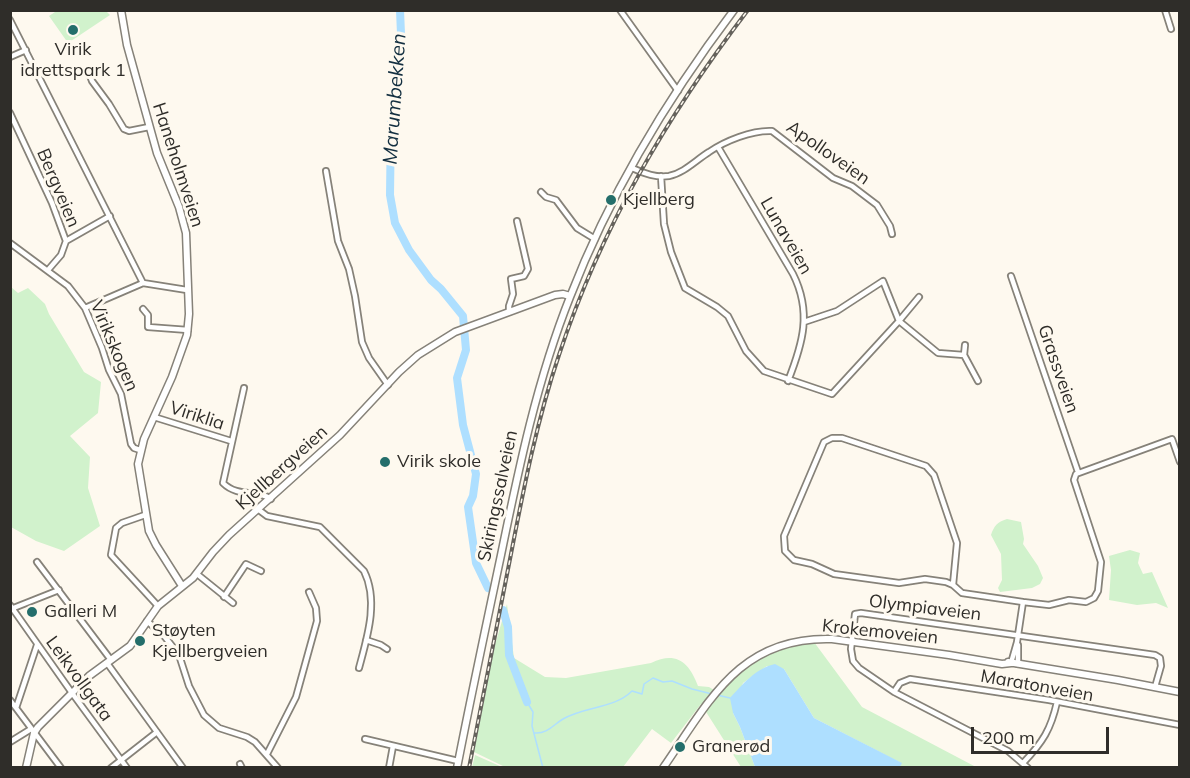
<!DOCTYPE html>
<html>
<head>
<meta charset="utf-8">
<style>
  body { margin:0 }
  #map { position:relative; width:1190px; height:778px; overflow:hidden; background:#fef9ef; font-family:Mulish,sans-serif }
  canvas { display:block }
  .frame { position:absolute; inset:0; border:12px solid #2f2d29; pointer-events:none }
  .scale { position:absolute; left:971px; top:727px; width:138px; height:27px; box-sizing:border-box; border:3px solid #2f2d29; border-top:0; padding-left:8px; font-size:18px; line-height:21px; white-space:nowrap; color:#2f2d29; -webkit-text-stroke:4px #fef9ef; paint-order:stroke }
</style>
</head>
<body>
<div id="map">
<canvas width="1190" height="778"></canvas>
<div class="frame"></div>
<div class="scale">200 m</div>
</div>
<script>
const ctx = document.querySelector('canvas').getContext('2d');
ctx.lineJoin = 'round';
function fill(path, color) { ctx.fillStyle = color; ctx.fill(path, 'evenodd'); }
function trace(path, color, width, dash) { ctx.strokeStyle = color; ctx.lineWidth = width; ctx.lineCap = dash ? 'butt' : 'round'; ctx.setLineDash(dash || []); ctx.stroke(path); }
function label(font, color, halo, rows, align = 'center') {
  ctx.font = font + ' Mulish,sans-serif'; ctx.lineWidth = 6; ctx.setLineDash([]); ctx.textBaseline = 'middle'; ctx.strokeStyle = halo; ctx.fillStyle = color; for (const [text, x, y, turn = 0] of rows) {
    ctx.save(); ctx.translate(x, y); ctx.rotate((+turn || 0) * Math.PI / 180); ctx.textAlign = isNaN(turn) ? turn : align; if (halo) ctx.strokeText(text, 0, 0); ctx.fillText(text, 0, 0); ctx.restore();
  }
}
const green = new Path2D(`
  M 58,10 L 106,11 L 110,15 L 68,43 L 49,16 Z
  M 11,287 L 18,293 L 28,288 L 45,304 L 49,314 L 84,372 L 101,382 L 98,413 L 70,436 L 90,457 L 88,488 L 100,526 L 64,551 L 36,541 L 11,527 Z
  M 1007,519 L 1021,522 L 1024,539 L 1023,544 L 1038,566 L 1043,578 L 1040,584 L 1032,588 L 1000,592 L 998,588 L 1002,580 L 1001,554 L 991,535 C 994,526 997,522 1007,519 Z
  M 1130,550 L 1140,553 L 1138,563 L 1143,574 L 1152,572 L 1168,608 L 1156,603 L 1137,605 L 1109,600 L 1111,570 L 1109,556 Z
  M 507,604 L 514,658 L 545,677 L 566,678 L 651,663 C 676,651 689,662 698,686 L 709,687 L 719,693 C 747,661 772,649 814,642 L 862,707 L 976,767 L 900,767 L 901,763 L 814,718 L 784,669 L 767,666 L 743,683 L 733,713 L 740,727 L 755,767 L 741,767 L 701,704 L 671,743 L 652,729 L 623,767 L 505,767 L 474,752 L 494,648 Z
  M 475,755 L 502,767 L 472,767 Z`);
const water = new Path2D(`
  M 775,664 L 784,669 L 814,718 L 902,763 L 900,767 L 755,767 L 740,727 L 733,713 L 730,698 C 742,685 756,668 775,664 Z`);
const stream = new Path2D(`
  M 717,695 L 730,698
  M 527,702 L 533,712 L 532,726 L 543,768
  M 535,733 C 547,734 553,725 563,719 C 585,706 614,709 632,691 L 642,694 L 644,684 L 653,678 L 663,682 L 672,681 L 692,689 L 712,694`);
const river = new Path2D(`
  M 400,10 L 401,34 L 391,119 L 390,195 L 395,223 L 409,250 L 431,280 L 441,289 L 463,316 L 466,350 L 457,378 L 463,425 L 476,474 L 473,496 L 468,507 L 476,563 L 488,588
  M 503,610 L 508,627 L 509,655 L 527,702`);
const street = new Path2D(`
  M 620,10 L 678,91
  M 1165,10 L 1171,29
  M 10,20 L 143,283 L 85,308
  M 10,57 L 26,50
  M 89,73 L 92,81 L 109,104 L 124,129 L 129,131 L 149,127
  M 10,113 L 52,203 L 66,241 L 61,255 L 48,270
  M 718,147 L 793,274 C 812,312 803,343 788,381
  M 632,168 C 644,173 655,178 669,176 C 684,173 696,160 709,152 C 725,141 752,130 772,131 L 833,178 L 852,186 L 877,205 L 890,226 L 892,234
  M 326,171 L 338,241 L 349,269 L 355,296 L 362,342 L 369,358 L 388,385
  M 661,176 L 664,224 L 671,252 L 685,288 L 717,307 L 728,316 L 746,351 L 764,371 L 832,394 L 899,321 L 883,281 L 837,311 L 804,322
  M 541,192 L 546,197 L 556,200 L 577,228 L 595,239
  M 66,241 L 110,216
  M 10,243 L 68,286 L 85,308 L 102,348 L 109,370 L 121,394 L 131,444 L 134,448 L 140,450
  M 1011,276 L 1078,472
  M 143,283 L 187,290
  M 919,297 L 899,321 L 938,353 L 964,355
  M 143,309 L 148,315 L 148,327 L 188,330
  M 509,312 L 509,306 L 513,294 L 511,279 L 524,276 L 528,269 L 517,221
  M 965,345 L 964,355 L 978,381
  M 244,388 L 223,483 C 238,498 258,489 271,499
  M 154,417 L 231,441
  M 259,510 L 267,516 L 320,527 L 364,571 C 379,601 367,638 359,668
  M 145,515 L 122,523 L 116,528 L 111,555 L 158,606
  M 37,562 L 111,660
  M 197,574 L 233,603
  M 953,585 L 957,543 L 934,475 L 926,466 L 842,438 L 832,438 L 824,442 L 784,536 L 785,551 L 794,560 L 812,564 L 834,574 L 899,583 L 925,579 L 946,582 L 953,585 L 962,593 L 1023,602
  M 224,597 L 246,564 L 261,571
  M 10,605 L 72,693 L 127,768
  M 11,609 L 59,590
  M 147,621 L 165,637 L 179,655 L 189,686 L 204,715 L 219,728 L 247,737 L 255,742 L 278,768
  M 366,640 L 381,645 L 387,649
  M 1018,645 L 1018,664
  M 107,663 L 183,768
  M 1011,663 L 1017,642 L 1023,602 L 1049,605 L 1069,600 L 1086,602 L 1094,598 L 1098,591 L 1101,562 L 1074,480 L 1076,474 L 1172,439 L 1180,462
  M 894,692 L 900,683 L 910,679 L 1049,700 L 1180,725
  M 10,700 L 61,768
  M 16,708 L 37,645
  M 365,739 L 458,761
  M 10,742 L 31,729
  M 267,754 L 296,697 L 317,621 L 316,608 L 309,592
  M 1023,763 C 1043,742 1051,729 1057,702
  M 240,764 L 242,768
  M 111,768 L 157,732
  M 389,768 L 393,746
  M 1028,768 L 1008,751 L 894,692 L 859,668 L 853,661 L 851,649 L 855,614 L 861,613 L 1155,655 L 1160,658 L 1161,666 L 1155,687`);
const secondary = new Path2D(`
  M 121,10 L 127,45 L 157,153 L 179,207 L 186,233 L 189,314 L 187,335 L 172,377 L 144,439 L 138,464 L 149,531 L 156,545 L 182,586
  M 1008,662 L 1118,680 L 1180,692
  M 26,768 L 34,733 L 38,727 L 89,676 L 130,646 L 158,606 L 193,578 L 213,552 L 229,535 L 340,435 L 399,372 L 418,355 L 455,332 L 555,295 L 563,294 L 570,296
  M 457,768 C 471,696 486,626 501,555 C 519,467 537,380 570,297 C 609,196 669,96 734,10
  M 663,768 C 709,702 739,636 832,639 L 949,655 L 1002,664 L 1011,663`);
const rail = new Path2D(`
  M 469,768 C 483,696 497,625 511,554 C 524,487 537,420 559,355 C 601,228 667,116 748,10`);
const markers = [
  [73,30,6,"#246e6b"],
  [611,200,6,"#246e6b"],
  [385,462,6,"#246e6b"],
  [32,612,6,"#246e6b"],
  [140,641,6,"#246e6b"],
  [680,747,6,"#246e6b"]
];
const poiNames = [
  ["Virik",73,50,"center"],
  ["idrettspark 1",73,71,"center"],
  ["Kjellberg",623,200],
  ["Virik skole",397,462],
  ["Galleri M",44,612],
  ["Støyten",152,631],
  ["Kjellbergveien",152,652],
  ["Granerød",692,747]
];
const streetNames = [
  ["Apolloveien",828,153,35],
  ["Haneholmveien",178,165,72],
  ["Bergveien",58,188,67],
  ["Lunaveien",786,236,60],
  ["Virikskogen",114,346,67],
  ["Grassveien",1058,369,71],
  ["Viriklia",197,416,18],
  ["Kjellbergveien",282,468,-42],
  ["Skiringssalveien",498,496,-78],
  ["Olympiaveien",925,608,7],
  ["Krokemoveien",880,632,6],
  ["Leikvollgata",79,679,54],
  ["Maratonveien",1037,686,10]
];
const waterNames = [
  ["Marumbekken",395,99,-86]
];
fill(green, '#d1f2cc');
fill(water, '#aedfff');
trace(stream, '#aedfff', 1.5);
trace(river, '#aedfff', 8);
trace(street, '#868279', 8);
trace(secondary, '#868279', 9);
trace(street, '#fff', 4.5);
trace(secondary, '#fff', 6);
trace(rail, '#65625c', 4);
trace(rail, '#fef9ef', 1.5, [4.5]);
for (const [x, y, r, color] of markers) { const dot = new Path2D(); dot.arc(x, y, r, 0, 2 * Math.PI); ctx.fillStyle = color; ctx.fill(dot); trace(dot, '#fef9ef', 2); }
label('18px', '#2f2d29', '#fef9ef', poiNames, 'left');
label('18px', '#2f2d29', '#fef9ef', streetNames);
label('italic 20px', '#132f40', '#fef9ef', waterNames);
</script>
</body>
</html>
